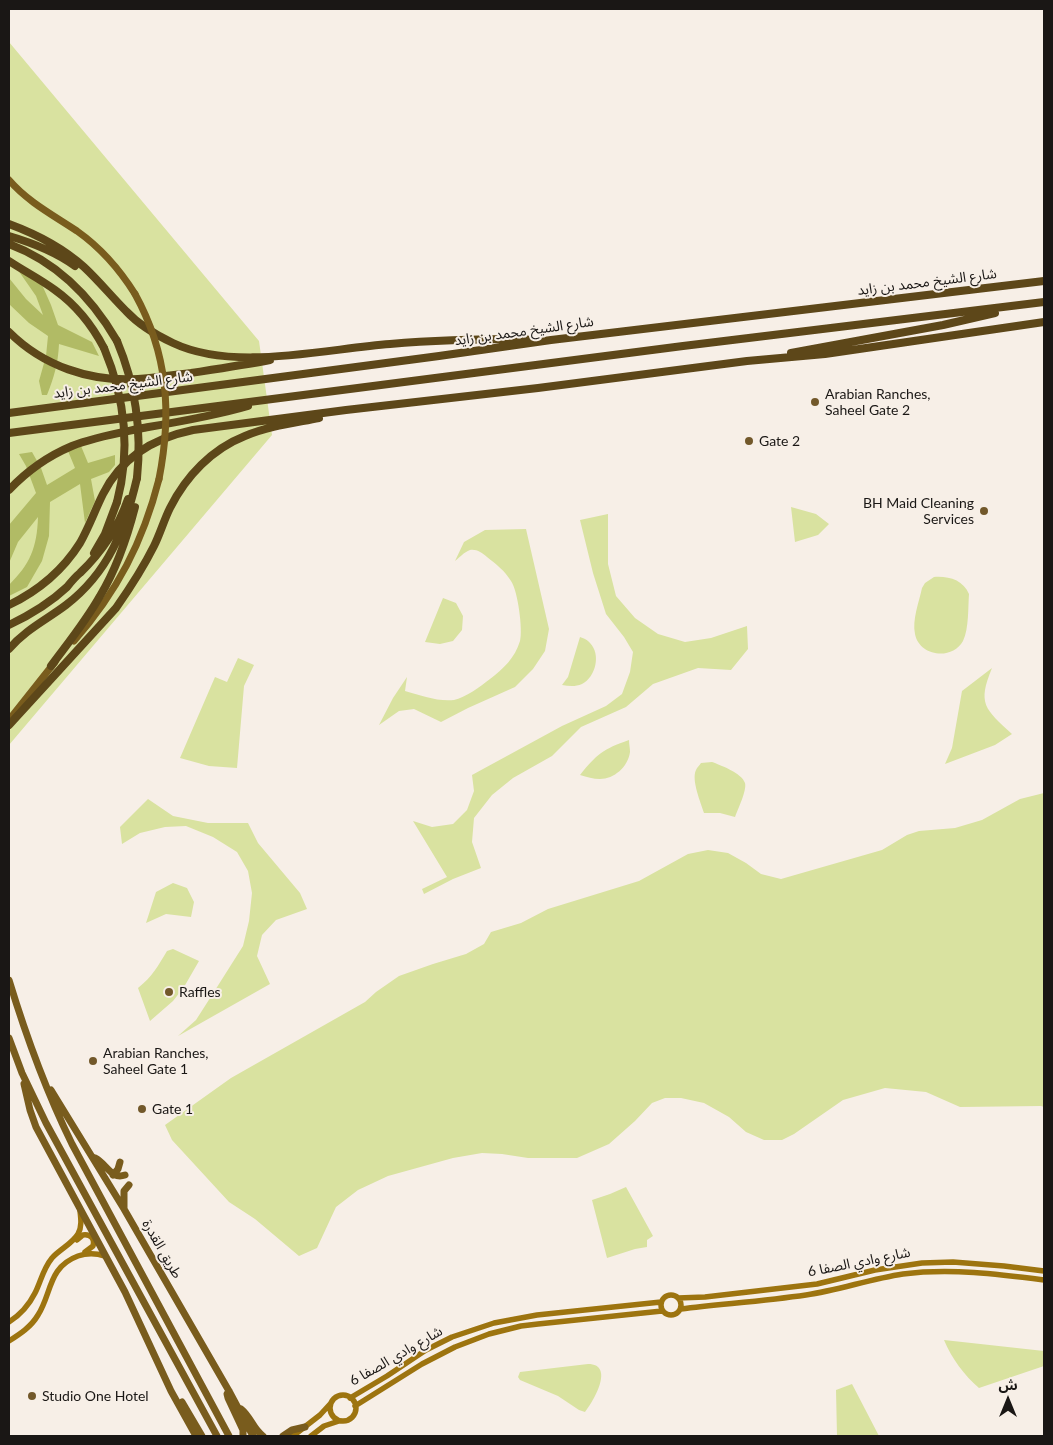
<!DOCTYPE html>
<html>
<head>
<meta charset="utf-8">
<style>
  body { margin:0 }
  #map { position:relative; width:1053px; height:1445px; overflow:hidden; background:#f7efe7; font-family:Lato,"Noto Sans Arabic",sans-serif }
  canvas { display:block }
  .frame { position:absolute; inset:0; border:10px solid #1a1715; pointer-events:none }
  .north { position:absolute; left:983px; top:1375px; width:50px; height:50px; -webkit-text-stroke:4px #f7efe7; paint-order:stroke; rotate:0deg; font-size:14px; font-weight:700; line-height:20px; text-align:center; color:#1a1715 }
  .north::after { content:''; display:block; margin:auto; width:18px; height:22px; background:#1a1715; clip-path:polygon(50% 0,100% 100%,50% 72%,0 100%) }
</style>
</head>
<body>
<div id="map">
<canvas width="1053" height="1445"></canvas>
<div class="frame"></div>
<div class="north">ش</div>
</div>
<script>
const ctx = document.querySelector('canvas').getContext('2d');
ctx.lineJoin = 'round';
function fill(path, color) { ctx.fillStyle = color; ctx.fill(path, 'evenodd'); }
function trace(path, color, width, dash) { ctx.strokeStyle = color; ctx.lineWidth = width; ctx.lineCap = dash ? 'butt' : 'round'; ctx.setLineDash(dash || []); ctx.stroke(path); }
function label(font, color, halo, rows, align = 'center') {
  ctx.font = font + ' Lato,"Noto Sans Arabic",sans-serif'; ctx.lineWidth = 4; ctx.setLineDash([]); ctx.textBaseline = 'middle'; ctx.strokeStyle = halo; ctx.fillStyle = color; for (const [text, x, y, turn = 0] of rows) {
    ctx.save(); ctx.translate(x, y); ctx.rotate((+turn || 0) * Math.PI / 180); ctx.textAlign = isNaN(turn) ? turn : align; if (halo) ctx.strokeText(text, 0, 0); ctx.fillText(text, 0, 0); ctx.restore();
  }
}
const green = new Path2D(`
  M 9,42 L 259,341 L 272,435 L 9,745 Z
  M 791,507 L 816,514 L 829,524 L 818,535 L 795,542 Z
  M 608,514 L 608,564 L 616,596 L 635,618 L 658,634 L 685,642 L 711,638 L 747,626 L 748,649 L 731,670 L 698,668 L 653,684 L 626,707 L 581,727 L 552,756 L 513,778 L 492,795 L 474,818 L 472,842 L 481,868 L 453,879 L 424,894 L 422,889 L 447,877 L 413,821 L 432,827 L 453,824 L 467,810 L 474,791 L 472,775 L 562,726 L 606,706 L 622,694 L 630,672 L 633,652 L 624,637 L 606,614 L 593,573 L 580,520 Z
  M 526,529 L 549,629 L 545,651 L 533,669 L 515,687 L 468,708 L 441,722 L 414,709 L 399,711 L 379,725 L 393,698 L 407,677 L 405,691 C 420,695 438,702 454,700 C 465,698 481,686 490,679 C 503,669 515,658 520,641 C 523,630 518,591 511,581 C 505,571 496,564 487,557 C 482,553 477,549 470,550 C 464,552 459,558 455,561 L 464,542 L 485,530 Z
  M 934,577 C 949,576 963,580 969,594 C 968,607 969,629 963,641 C 952,661 919,656 915,634 C 912,620 919,602 922,588 L 925,583 Z
  M 443,598 L 456,603 L 463,616 L 462,630 L 453,641 L 440,644 L 425,642 Z
  M 580,637 C 583,638 588,640 590,643 C 601,654 596,677 582,684 C 575,687 569,686 562,685 L 568,677 Z
  M 238,658 L 254,665 L 244,686 L 237,768 L 209,766 L 180,758 L 215,677 L 227,682 Z
  M 992,668 C 977,704 985,709 1012,734 L 995,745 L 945,764 L 952,748 L 962,691 Z
  M 629,740 C 629,744 630,748 630,752 C 628,767 614,779 600,779 C 593,779 587,777 580,775 C 597,754 603,749 629,740 Z
  M 712,762 C 720,765 742,773 745,783 C 747,790 738,809 735,817 L 720,813 L 704,813 C 701,803 691,780 696,770 C 697,767 700,765 701,763 Z
  M 1044,793 L 1044,1107 L 1041,1106 L 960,1107 L 926,1092 L 885,1088 L 843,1100 L 794,1134 L 782,1140 L 764,1140 L 746,1132 L 729,1117 L 704,1103 L 681,1098 L 665,1098 L 652,1103 L 635,1121 L 609,1144 L 577,1158 L 528,1158 L 502,1154 L 482,1153 L 453,1158 L 388,1176 L 358,1190 L 336,1207 L 317,1248 L 299,1256 L 255,1219 L 229,1202 L 172,1140 L 165,1125 L 231,1078 L 365,1002 L 376,992 L 399,976 L 433,964 L 466,954 L 484,944 L 491,932 L 521,923 L 548,909 L 639,881 L 688,854 L 708,850 L 728,853 L 746,863 L 761,874 L 781,879 L 882,850 L 907,835 L 919,831 L 955,828 L 982,820 L 1020,799 Z
  M 148,799 L 173,816 L 208,823 L 248,823 L 258,843 L 300,893 L 307,909 L 276,920 L 262,935 L 257,956 L 270,984 L 178,1036 L 196,1020 L 212,995 L 243,946 L 249,921 L 252,893 L 248,871 L 237,852 L 213,837 L 186,826 L 165,827 L 140,833 L 122,844 L 120,827 Z
  M 173,883 L 187,888 L 194,902 L 191,917 L 166,914 L 146,923 L 156,892 Z
  M 173,949 L 199,961 L 184,987 L 173,1001 L 150,1021 L 138,988 C 152,977 158,966 167,951 Z
  M 626,1187 L 653,1236 L 647,1240 L 647,1247 L 635,1249 L 607,1258 L 592,1200 L 610,1194 Z
  M 944,1340 L 1044,1351 L 1044,1366 L 979,1388 C 964,1375 952,1359 944,1340 Z
  M 588,1364 C 615,1364 594,1401 585,1412 L 579,1410 L 558,1396 L 520,1380 L 518,1377 L 520,1372 Z
  M 852,1384 L 879,1436 L 837,1436 L 836,1390 Z`);
const forest = new Path2D(`
  M 11,260 L 39,278 L 51,305 L 58,325 L 92,342 L 99,356 L 59,344 C 58,364 54,377 47,395 L 42,395 L 39,381 L 46,356 L 48,336 L 29,323 L 9,304 L 9,278 L 26,299 L 43,315 L 36,296 Z
  M 81,446 L 88,463 L 115,455 L 115,465 L 109,472 L 91,479 L 95,501 L 85,523 L 80,484 L 50,502 L 49,536 L 42,561 L 27,587 L 9,596 L 9,585 C 30,564 37,548 38,517 L 18,542 L 9,563 L 9,525 L 36,493 L 26,466 L 19,454 L 32,452 L 41,468 L 47,485 L 75,468 L 68,451 Z`);
const secondary = new Path2D(`
  M 77,1240 L 83,1235 C 91,1234 95,1239 93,1246 L 85,1252
  M661 1305a10 10 0 1 1 20 0a10 10 0 1 1-20 0Z
  M 678,1298 L 705,1297 L 817,1284 L 875,1270 L 922,1263 L 953,1262 L 1004,1266 L 1044,1271
  M 681,1309 C 722,1304 765,1301 806,1295 C 839,1290 870,1279 903,1274 C 950,1268 998,1274 1044,1280
  M 9,1322 C 20,1315 29,1305 35,1293 C 41,1281 43,1269 52,1258 C 60,1249 72,1244 78,1234 C 82,1227 81,1219 80,1211
  M 9,1341 C 20,1334 31,1327 38,1315 C 52,1293 48,1267 78,1256 C 87,1253 95,1253 105,1256
  M330 1408a13 13 0 1 1 26 0a13 13 0 1 1-26 0Z
  M 350,1398 L 387,1376 L 426,1350 L 452,1337 L 494,1323 L 537,1315 L 661,1302
  M 355,1406 L 422,1364 L 455,1347 L 489,1334 L 521,1326 L 538,1324 L 662,1311
  M 293,1436 L 320,1415 L 331,1403
  M 311,1436 L 324,1426 L 339,1421`);
const primary = new Path2D(`
  M 9,180 C 28,202 53,215 77,231 C 101,248 120,270 135,294
  M 74,641 C 117,592 143,542 159,479
  M 9,720 L 55,662
  M 9,980 C 26,1036 46,1091 72,1144 L 229,1436
  M 9,1038 L 22,1073 L 46,1123 L 217,1436
  M 24,1084 L 30,1110 L 36,1127 L 125,1292 L 171,1391 L 196,1436
  M 51,1090 L 124,1209 L 229,1391 L 253,1436
  M 95,1158 C 107,1164 111,1180 125,1175
  M 113,1175 L 118,1169 L 120,1162
  M 124,1208 L 124,1191 L 129,1185
  M 229,1391 L 227,1394 L 228,1398 L 243,1430 L 243,1436
  M 182,1402 L 202,1436
  M 241,1409 C 251,1417 253,1429 263,1436
  M 283,1436 L 292,1430 L 305,1427`);
const motorway = new Path2D(`
  M 9,224 C 36,234 63,248 84,267 C 99,281 112,297 126,311 C 139,325 156,335 173,343 C 234,372 324,349 390,344 C 435,340 481,339 526,339
  M 9,236 C 33,243 54,251 75,266
  M 9,244 C 57,262 92,298 117,341
  M 9,261 C 24,271 40,279 55,290 C 76,305 92,325 104,348
  M 9,332 C 43,366 90,382 138,379 C 155,378 173,375 191,373 C 217,369 244,365 270,360
  M 791,353 L 943,325 L 995,313
  M 9,413 L 439,356 L 551,340 L 1044,281
  M 9,433 L 683,346 L 1044,302
  M 9,490 C 27,471 48,456 72,446 C 94,437 119,433 143,428 C 178,422 214,416 248,406
  M 94,553 L 105,534 L 117,502
  M 9,605 C 38,591 63,570 80,543 C 89,527 95,510 103,494 C 121,458 154,438 193,430 L 346,410 L 538,388 L 747,361 L 825,354 L 1044,322
  M 9,625 C 30,615 50,603 67,587 C 71,582 75,577 80,573 C 102,552 118,528 128,499
  M 9,649 C 25,630 46,620 66,605 C 109,572 125,529 137,478
  M 51,666 C 68,643 86,621 100,596 C 117,568 127,538 135,507
  M 9,725 L 116,608 C 130,588 143,568 154,546 C 160,534 164,520 170,508 C 186,476 212,449 245,436 C 269,426 294,423 319,418`);
const primaryBridge = new Path2D(`
  M 135,294 C 168,354 172,413 159,479`);
const motorwayBridge = new Path2D(`
  M 117,341 C 136,386 142,430 137,478
  M 104,348 C 125,398 131,449 117,502`);
const markers = [
  [815,402,5,"#72582a"],
  [749,441,5,"#72582a"],
  [984,511,5,"#72582a"],
  [169,992,5,"#72582a"],
  [93,1061,5,"#72582a"],
  [142,1109,5,"#72582a"],
  [32,1396,5,"#72582a"]
];
const streetNames = [
  ["شارع الشيخ محمد بن زايد",927,282,-7],
  ["شارع الشيخ محمد بن زايد",524,331,-8],
  ["شارع الشيخ محمد بن زايد",123,385,-7],
  ["طريق القدرة",162,1249,60],
  ["شارع وادي الصفا 6",859,1262,-11],
  ["شارع وادي الصفا 6",396,1356,-30]
];
const poiNames = [
  ["Arabian Ranches,",825,394],
  ["Saheel Gate 2",825,410],
  ["Gate 2",759,441],
  ["BH Maid Cleaning",974,503,"right"],
  ["Services",974,519,"right"],
  ["Raffles",179,992],
  ["Arabian Ranches,",103,1053],
  ["Saheel Gate 1",103,1069],
  ["Gate 1",152,1109],
  ["Studio One Hotel",42,1396]
];
fill(green, '#d9e2a0');
fill(forest, '#b1bb65');
trace(secondary, '#9d740f', 5.5);
trace(primary, '#795c1d', 7);
trace(motorway, '#5d4719', 8);
trace(primaryBridge, '#795c1d', 7);
trace(motorwayBridge, '#5d4719', 8);
for (const [x, y, r, color] of markers) { const dot = new Path2D(); dot.arc(x, y, r, 0, 2 * Math.PI); ctx.fillStyle = color; ctx.fill(dot); trace(dot, '#f7efe7', 2); }
label('14px', '#1a1715', '#f7efe7', streetNames);
label('14px', '#1a1715', '#f7efe7', poiNames, 'left');
</script>
</body>
</html>
